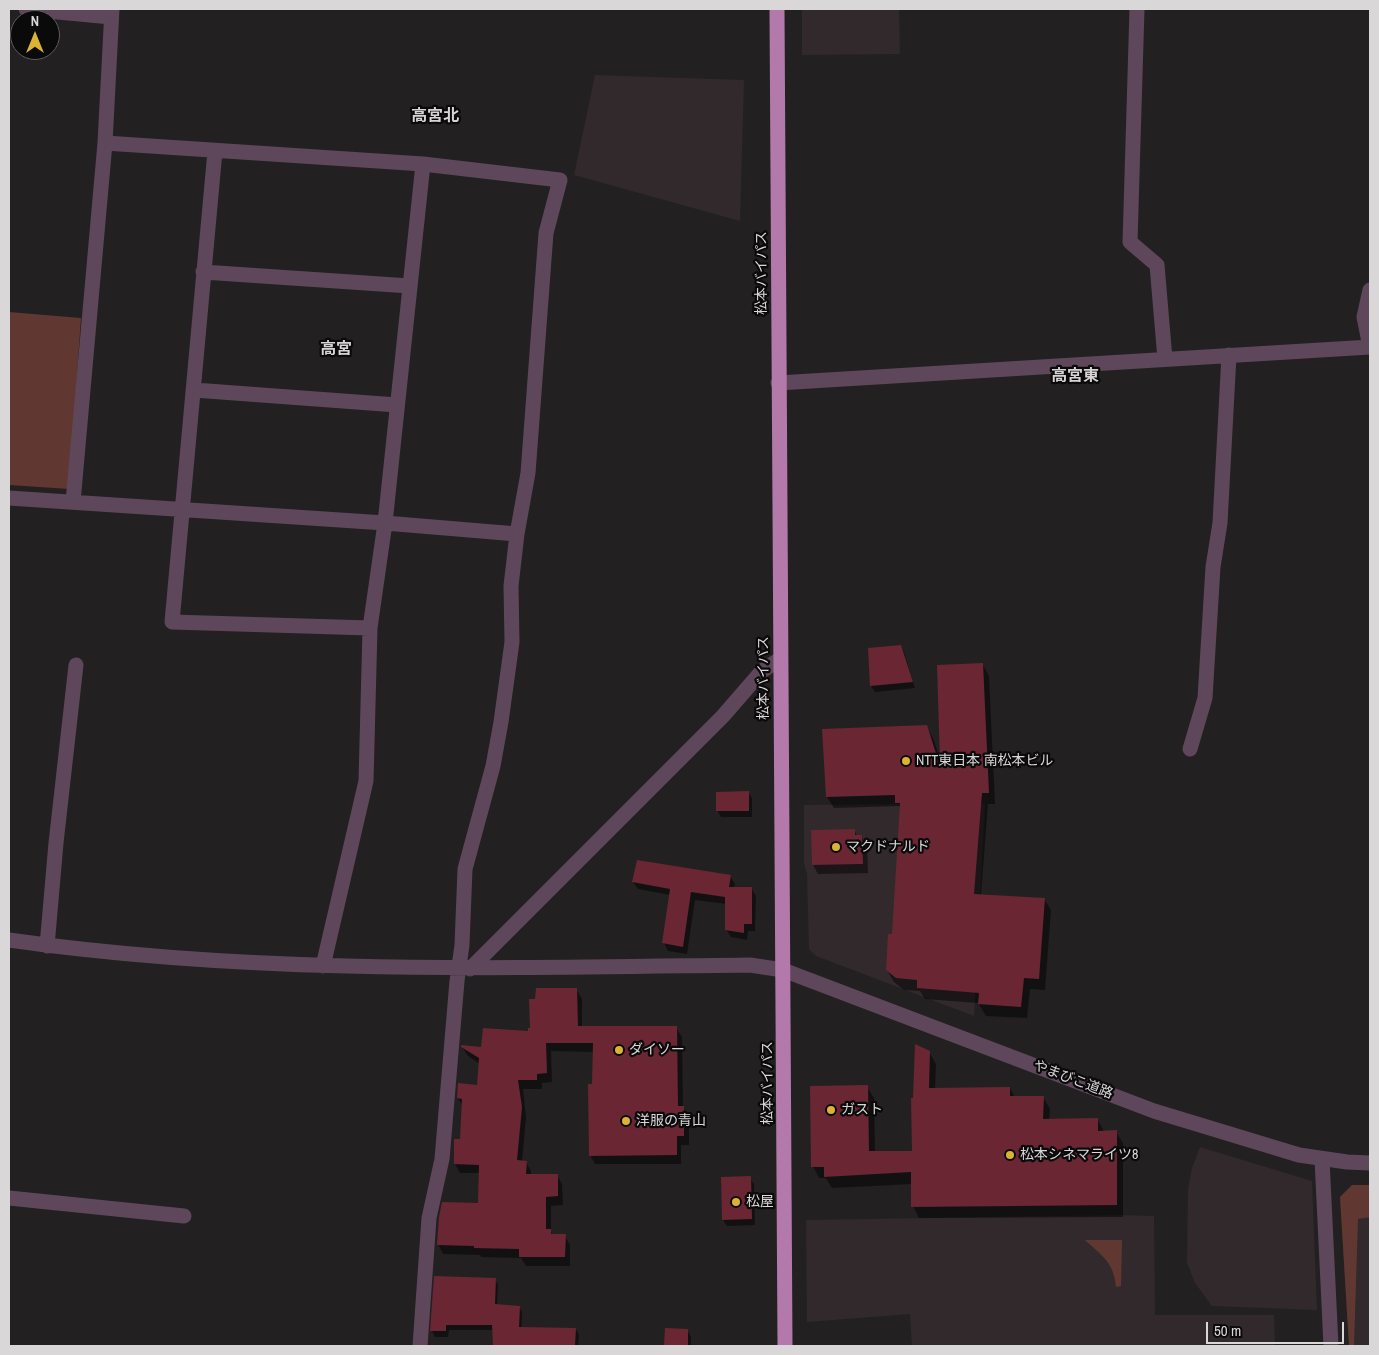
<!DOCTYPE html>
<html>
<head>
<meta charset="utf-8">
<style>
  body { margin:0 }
  #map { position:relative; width:1379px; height:1355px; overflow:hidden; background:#232021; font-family:"Archivo Narrow",sans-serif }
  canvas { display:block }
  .frame { position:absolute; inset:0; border:10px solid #dad7d8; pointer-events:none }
  .north { position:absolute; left:10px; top:10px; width:50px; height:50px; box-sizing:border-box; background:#0b0a0b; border:1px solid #5e5c5d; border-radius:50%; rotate:0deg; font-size:14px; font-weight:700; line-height:20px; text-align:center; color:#dad7d8 }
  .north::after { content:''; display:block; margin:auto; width:18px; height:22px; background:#dbb333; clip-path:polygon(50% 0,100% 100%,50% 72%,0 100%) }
  .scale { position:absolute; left:1206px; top:1322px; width:138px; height:22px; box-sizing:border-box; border:2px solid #dad7d8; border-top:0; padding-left:6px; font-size:15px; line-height:18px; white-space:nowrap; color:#dad7d8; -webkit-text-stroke:4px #0b0a0b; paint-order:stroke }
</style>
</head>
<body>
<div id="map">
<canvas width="1379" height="1355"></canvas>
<div class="frame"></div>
<div class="north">N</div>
<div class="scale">50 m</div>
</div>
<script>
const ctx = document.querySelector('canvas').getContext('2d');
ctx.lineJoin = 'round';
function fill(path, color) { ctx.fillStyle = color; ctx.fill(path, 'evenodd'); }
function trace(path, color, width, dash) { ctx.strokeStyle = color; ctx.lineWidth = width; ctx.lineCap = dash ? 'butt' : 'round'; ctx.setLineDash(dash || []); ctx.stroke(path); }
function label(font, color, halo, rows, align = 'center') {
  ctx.font = font + ' "Archivo Narrow","Noto Sans JP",sans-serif'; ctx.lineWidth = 4.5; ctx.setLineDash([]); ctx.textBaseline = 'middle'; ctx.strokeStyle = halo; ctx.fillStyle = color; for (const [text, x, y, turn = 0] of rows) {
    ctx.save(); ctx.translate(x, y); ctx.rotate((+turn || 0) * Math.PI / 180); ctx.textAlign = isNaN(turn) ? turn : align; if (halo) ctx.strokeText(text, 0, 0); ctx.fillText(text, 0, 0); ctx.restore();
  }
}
const built = new Path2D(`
  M 802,9 L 899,9 L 900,54 L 802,55 Z
  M 595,75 L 744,80 L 740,221 L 574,175 Z
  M 985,803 L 974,1016 L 816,956 L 809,949 L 807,874 L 804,863 L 804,805 Z
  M 1200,1147 L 1312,1181 L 1317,1310 L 1212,1306 L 1195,1283 L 1187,1263 L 1188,1189 L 1192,1168 Z
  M 1352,1185 L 1370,1185 L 1370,1346 L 1349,1346 L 1340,1197 Z
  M 1117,1215 L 1154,1216 L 1155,1315 L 1274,1315 L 1275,1346 L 912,1346 L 910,1314 L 807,1322 L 806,1220 Z`);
const green = new Path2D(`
  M 9,312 L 81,318 L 69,489 L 9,485 Z
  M 1352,1185 L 1370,1185 L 1370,1217 L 1358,1219 L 1354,1346 L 1349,1346 L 1340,1197 Z
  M 1085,1240 L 1122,1240 L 1121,1286 L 1116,1287 C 1114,1262 1101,1255 1085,1240 Z`);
const shadow = new Path2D(`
  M 900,646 L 904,652 L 915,688 L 875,692 L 871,686 Z
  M 983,665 L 989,676 L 995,804 L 988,804 L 981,895 L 1044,899 L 1051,910 L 1045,990 L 1030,989 L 1027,1018 L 986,1016 L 978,1003 L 925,999 L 920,991 L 904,990 L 894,982 L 887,970 L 893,935 L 901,810 L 899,806 L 834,808 L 827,797 L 824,730 L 926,726 L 933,738 L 941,762 Z
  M 748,792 L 752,798 L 752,817 L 721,817 L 717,810 Z
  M 854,830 L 858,837 L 862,837 L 867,846 L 868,873 L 818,874 L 813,865 Z
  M 730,876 L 735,884 L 734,888 L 751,888 L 756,896 L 755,931 L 748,931 L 747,940 L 731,937 L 726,929 L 727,904 L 695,900 L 687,954 L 668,951 L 664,943 L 670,895 L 638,889 L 633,882 Z
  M 576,989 L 582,999 L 582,1027 L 676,1028 L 682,1037 L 683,1107 L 689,1117 L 689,1145 L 681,1145 L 681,1164 L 595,1164 L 590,1155 L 594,1052 L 551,1051 L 552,1082 L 542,1083 L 542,1089 L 523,1089 L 526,1117 L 522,1162 L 526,1162 L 531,1171 L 531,1175 L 557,1175 L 562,1184 L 563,1205 L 551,1206 L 551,1232 L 553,1236 L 565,1236 L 570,1245 L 570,1266 L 526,1266 L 521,1258 L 481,1257 L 480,1255 L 443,1254 L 438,1244 L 479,1205 L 480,1173 L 460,1173 L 455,1164 L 462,1140 L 463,1106 L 458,1098 L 478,1086 L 480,1064 L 468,1056 L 462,1047 L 483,1048 L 529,1032 Z
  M 929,1052 L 936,1064 L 935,1089 L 1010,1088 L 1015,1098 L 1043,1097 L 1050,1109 L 1049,1120 L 1097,1119 L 1104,1131 L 1116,1132 L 1123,1143 L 1123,1217 L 919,1218 L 913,1206 L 913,1184 L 832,1188 L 826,1178 L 819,1178 L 813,1166 L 867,1087 L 874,1098 L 875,1152 L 913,1152 L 914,1100 Z
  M 750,1178 L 754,1184 L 755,1225 L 727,1226 L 723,1220 Z
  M 435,1277 L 495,1280 L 498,1285 L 497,1305 L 519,1307 L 522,1312 L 521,1344 L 493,1330 L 449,1330 L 448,1337 L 435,1337 L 432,1331 Z
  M 526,1328 L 576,1329 L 579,1335 L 578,1346 L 527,1346 Z
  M 666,1330 L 687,1330 L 691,1337 L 691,1346 L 666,1346 Z`);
const building = new Path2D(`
  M 901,645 L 913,682 L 870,686 L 868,648 Z
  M 983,663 L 989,793 L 982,793 L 974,894 L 1045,898 L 1039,979 L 1024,978 L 1021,1007 L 978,1004 L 979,993 L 917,988 L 917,980 L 896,978 L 886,970 L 888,934 L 892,934 L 900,803 L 895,803 L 895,795 L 826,797 L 822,729 L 927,725 L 939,763 L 940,763 L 937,665 Z
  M 749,791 L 749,811 L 716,811 L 716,792 Z
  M 855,829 L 855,835 L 862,835 L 863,864 L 812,865 L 811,830 Z
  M 637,860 L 731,875 L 729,887 L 752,887 L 752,924 L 744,924 L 744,933 L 725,930 L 725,897 L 691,892 L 683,947 L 662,943 L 670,889 L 632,882 Z
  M 536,988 L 577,988 L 578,1026 L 677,1026 L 678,1106 L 684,1106 L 684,1136 L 677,1136 L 677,1155 L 589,1156 L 588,1084 L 592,1084 L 593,1043 L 546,1043 L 547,1073 L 537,1074 L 537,1080 L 518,1080 L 522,1107 L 517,1160 L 527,1161 L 526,1174 L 558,1174 L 558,1196 L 546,1197 L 546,1229 L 551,1229 L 551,1234 L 566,1234 L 565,1257 L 519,1257 L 519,1249 L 474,1248 L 474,1246 L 437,1245 L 439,1217 L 442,1202 L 478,1203 L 479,1165 L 454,1164 L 454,1139 L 460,1139 L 462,1099 L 457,1098 L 458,1083 L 477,1085 L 479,1058 L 461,1047 L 461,1045 L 481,1047 L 483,1028 L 528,1031 L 528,1028 L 530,1028 L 529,999 L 535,999 Z
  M 915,1044 L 930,1051 L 929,1088 L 1010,1087 L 1010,1096 L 1044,1096 L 1043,1119 L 1098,1118 L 1098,1131 L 1117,1130 L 1117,1205 L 911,1207 L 911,1172 L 824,1177 L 824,1167 L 811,1167 L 810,1086 L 868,1085 L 869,1151 L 912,1151 L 911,1098 L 913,1098 Z
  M 751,1176 L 752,1219 L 722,1220 L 721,1177 Z
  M 434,1276 L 496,1278 L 495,1304 L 520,1306 L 519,1327 L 576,1328 L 575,1346 L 493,1346 L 492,1325 L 446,1325 L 446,1331 L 430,1331 Z
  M 665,1328 L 688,1329 L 688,1346 L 664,1346 Z`);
const minor = new Path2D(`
  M 26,9 L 111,17
  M 1137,9 L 1130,242 L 1157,265 L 1165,359
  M 105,143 L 423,164 L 560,180 L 546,233 L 528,473 L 517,534 L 511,586 L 512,642 L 501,722 L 493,766 L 465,869 L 462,945 L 457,981 L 442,1159 L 429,1218 L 420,1346
  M 215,151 L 172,622 L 370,628
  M 203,272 L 410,286
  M 1370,290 L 1364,317 L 1370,347
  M 778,383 L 1370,347
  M 194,390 L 397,405
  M 9,498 L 385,523 L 517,534
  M 73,502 L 105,143 L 112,9
  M 1190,749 L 1205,698 L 1213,567 L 1220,523 L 1229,355
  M 9,940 C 254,975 503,968 750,965 L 783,970 L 1154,1111 L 1299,1155 L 1347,1162 L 1370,1163
  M 47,946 L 56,843 L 76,665
  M 323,966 L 366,781 L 370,628 L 385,523 L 423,164
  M 470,969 L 723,716 L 762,671 L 780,659
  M 1322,1159 L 1331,1346
  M 9,1198 L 184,1216`);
const highway = new Path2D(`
  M 777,9 L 785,1346`);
const markers = [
  [906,761,5,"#dbb333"],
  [836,847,5,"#dbb333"],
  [619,1050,5,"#dbb333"],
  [831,1110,5,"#dbb333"],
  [626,1121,5,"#dbb333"],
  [1010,1155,5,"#dbb333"],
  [736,1202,5,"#dbb333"]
];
const streetNames = [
  ["松本バイパス",762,273,-90],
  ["松本バイパス",764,678,-90],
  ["やまびこ道路",1073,1080,21],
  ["松本バイパス",768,1083,-90]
];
const poiNames = [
  ["NTT東日本 南松本ビル",916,761],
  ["マクドナルド",846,847],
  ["ダイソー",629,1050],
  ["ガスト",841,1110],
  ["洋服の青山",636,1121],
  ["松本シネマライツ8",1020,1155],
  ["松屋",746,1202]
];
const quarterNames = [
  ["高宮北",435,117],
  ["高宮",336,350],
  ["高宮東",1075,377]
];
fill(built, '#31292c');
fill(green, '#613831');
fill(shadow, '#0007');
fill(building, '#6a2633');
trace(minor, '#5e475b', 15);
trace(highway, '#b479ab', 15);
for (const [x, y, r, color] of markers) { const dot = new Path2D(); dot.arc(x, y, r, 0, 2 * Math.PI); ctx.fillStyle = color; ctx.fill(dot); trace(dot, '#0b0a0b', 2); }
label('14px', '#dad7d8', '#0b0a0b', streetNames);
label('14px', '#dad7d8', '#0b0a0b', poiNames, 'left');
label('bold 16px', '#d8d4d6', '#0b0a0b', quarterNames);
</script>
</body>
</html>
